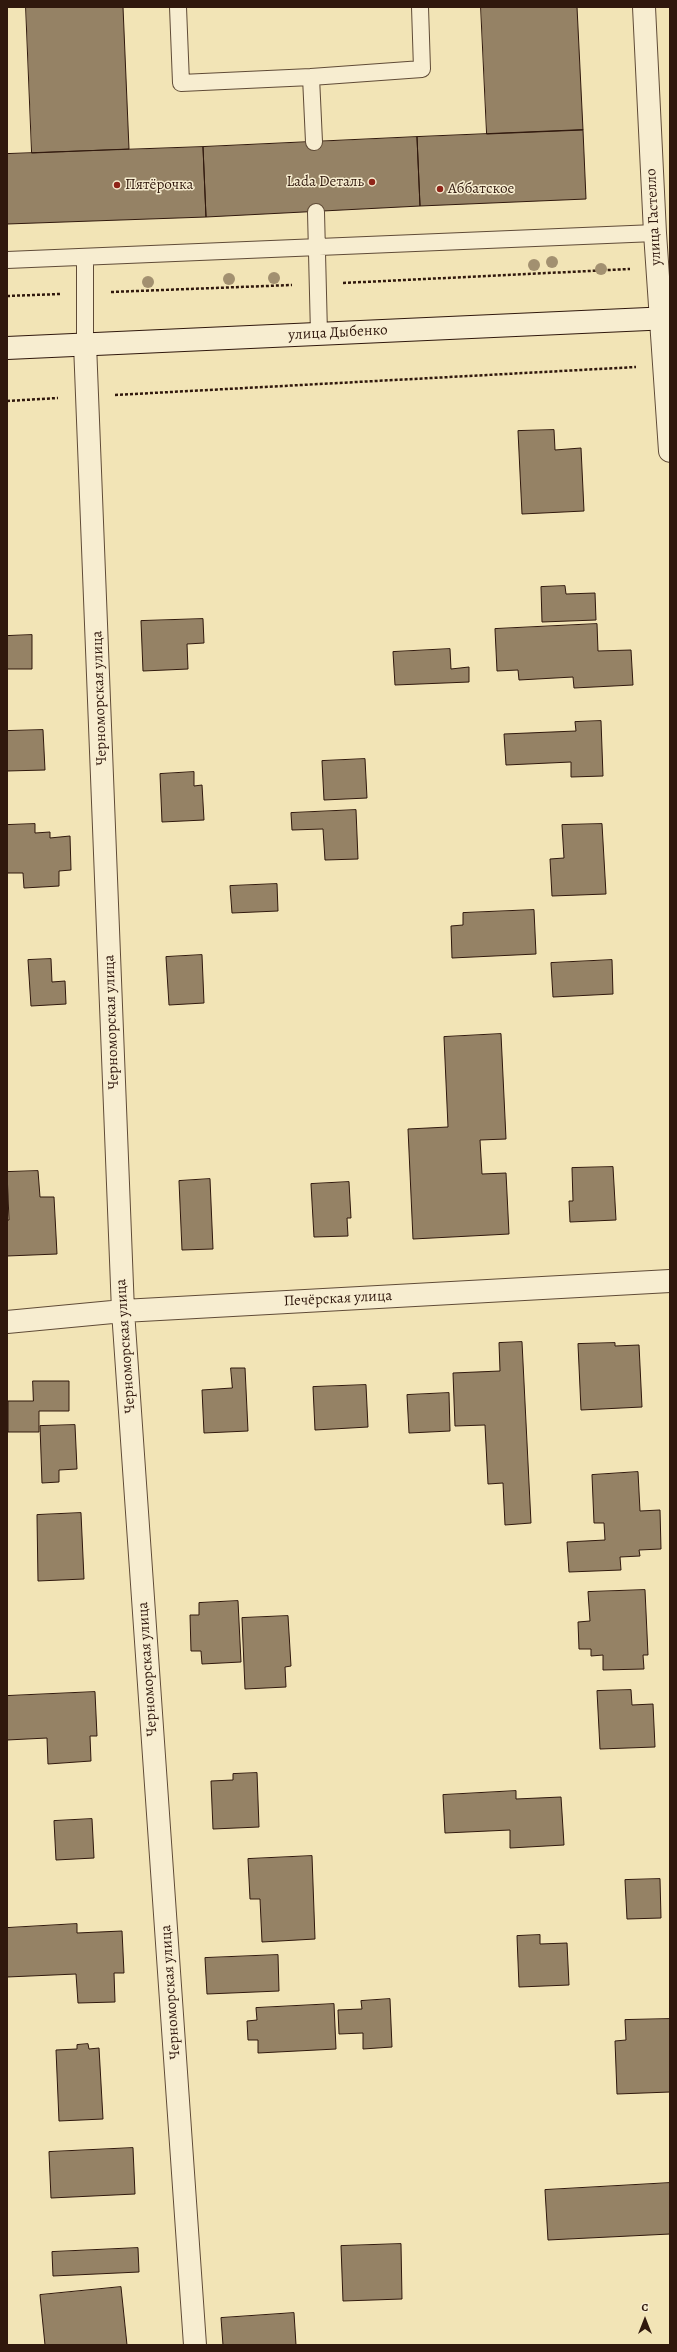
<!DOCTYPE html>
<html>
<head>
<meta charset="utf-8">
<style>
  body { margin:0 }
  #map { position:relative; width:677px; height:2352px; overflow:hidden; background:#f2e4b6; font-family:Alegreya,serif }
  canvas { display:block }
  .frame { position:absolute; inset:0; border:8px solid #30180d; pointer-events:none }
  .north { position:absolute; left:625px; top:2300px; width:40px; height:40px; -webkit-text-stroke:3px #f7edd0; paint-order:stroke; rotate:0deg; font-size:11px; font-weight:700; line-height:16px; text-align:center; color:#30180d }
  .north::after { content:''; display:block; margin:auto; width:14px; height:18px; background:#30180d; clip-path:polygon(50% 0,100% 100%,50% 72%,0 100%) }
</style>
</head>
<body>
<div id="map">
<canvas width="677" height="2352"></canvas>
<div class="frame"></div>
<div class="north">С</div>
</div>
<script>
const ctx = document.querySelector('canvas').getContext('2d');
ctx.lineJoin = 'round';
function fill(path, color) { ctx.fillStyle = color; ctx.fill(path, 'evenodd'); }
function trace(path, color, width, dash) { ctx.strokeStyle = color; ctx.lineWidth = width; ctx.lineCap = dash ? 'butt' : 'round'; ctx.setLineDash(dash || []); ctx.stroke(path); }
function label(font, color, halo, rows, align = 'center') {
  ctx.font = font + ' Alegreya,serif'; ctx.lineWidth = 3; ctx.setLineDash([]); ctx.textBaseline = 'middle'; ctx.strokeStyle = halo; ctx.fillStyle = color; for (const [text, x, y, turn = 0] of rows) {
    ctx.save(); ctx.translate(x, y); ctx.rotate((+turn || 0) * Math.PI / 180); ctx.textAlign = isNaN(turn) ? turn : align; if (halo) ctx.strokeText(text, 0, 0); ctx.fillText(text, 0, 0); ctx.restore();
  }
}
const building = new Path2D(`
  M 26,7 L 123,7 L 129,149 L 32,153 Z
  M 481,7 L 577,7 L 583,130 L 487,134 Z
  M 583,130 L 586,199 L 420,206 L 417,137 Z
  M 417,137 L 420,206 L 206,217 L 203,147 Z
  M 203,147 L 206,217 L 7,224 L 7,154 Z
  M 554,430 L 555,450 L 581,448 L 584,511 L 522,514 L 518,431 Z
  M 565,586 L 566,594 L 595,593 L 596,620 L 542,622 L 541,587 Z
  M 203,619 L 204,643 L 187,644 L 188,669 L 143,671 L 141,621 Z
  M 597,624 L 598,651 L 631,650 L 633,685 L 574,688 L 573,677 L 519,680 L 518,670 L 497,671 L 495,629 Z
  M 32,635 L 32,669 L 7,669 L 7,636 Z
  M 450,649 L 451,669 L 469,667 L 469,682 L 395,685 L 393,652 Z
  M 601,721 L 603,776 L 571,777 L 571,762 L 506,765 L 504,734 L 576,731 L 575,722 Z
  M 43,730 L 45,770 L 7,771 L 7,731 Z
  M 365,759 L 367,798 L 324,800 L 322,761 Z
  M 194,772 L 194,786 L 202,785 L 204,820 L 162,822 L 160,774 Z
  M 356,810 L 358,859 L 325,860 L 323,829 L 292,830 L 291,813 Z
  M 35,824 L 35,833 L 50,832 L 50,838 L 70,836 L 71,870 L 59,871 L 59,886 L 24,888 L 23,873 L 7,873 L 7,825 Z
  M 602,824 L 606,894 L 552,896 L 550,859 L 564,858 L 562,825 Z
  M 277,884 L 278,911 L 232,913 L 230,886 Z
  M 534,910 L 536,954 L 452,958 L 451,926 L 463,925 L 463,913 Z
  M 202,955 L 204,1003 L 169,1005 L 166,957 Z
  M 51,959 L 52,982 L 65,981 L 66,1004 L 31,1006 L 28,960 Z
  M 612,960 L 613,994 L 553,997 L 551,963 Z
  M 501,1034 L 506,1139 L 480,1140 L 482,1174 L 506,1173 L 509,1234 L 413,1239 L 408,1129 L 448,1127 L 444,1037 Z
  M 613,1167 L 616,1220 L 570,1222 L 569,1201 L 573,1201 L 572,1168 Z
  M 38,1171 L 40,1197 L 54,1197 L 57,1254 L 7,1256 L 7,1220 L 9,1220 L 7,1172 Z
  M 210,1179 L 213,1249 L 182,1250 L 179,1181 Z
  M 349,1182 L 351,1218 L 347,1218 L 348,1236 L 314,1237 L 311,1184 Z
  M 522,1342 L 531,1523 L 505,1525 L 503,1483 L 488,1484 L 485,1425 L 455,1426 L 453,1373 L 500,1371 L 499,1343 Z
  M 615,1343 L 615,1346 L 639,1345 L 642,1407 L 581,1410 L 578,1344 Z
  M 231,1368 L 245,1368 L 248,1431 L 204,1433 L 202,1390 L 232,1388 Z
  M 33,1381 L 69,1381 L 69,1411 L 39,1411 L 39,1432 L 8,1432 L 8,1401 L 33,1401 Z
  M 366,1385 L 368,1427 L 315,1430 L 313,1387 Z
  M 449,1393 L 450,1431 L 409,1433 L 407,1395 Z
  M 75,1425 L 77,1469 L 59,1470 L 59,1482 L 42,1483 L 40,1426 Z
  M 638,1472 L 640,1511 L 660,1510 L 661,1549 L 639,1550 L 640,1556 L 620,1557 L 621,1570 L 569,1572 L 567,1542 L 605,1540 L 604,1523 L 594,1523 L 592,1475 Z
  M 81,1513 L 84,1579 L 38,1581 L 37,1515 Z
  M 645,1590 L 648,1655 L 643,1655 L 644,1669 L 603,1670 L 603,1655 L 591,1656 L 591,1649 L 579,1649 L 578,1622 L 590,1621 L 588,1592 Z
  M 238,1601 L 241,1662 L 202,1664 L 201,1651 L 191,1651 L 190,1615 L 199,1615 L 199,1603 Z
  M 288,1616 L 291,1666 L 285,1667 L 286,1687 L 245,1689 L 242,1618 Z
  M 631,1690 L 632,1705 L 653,1704 L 655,1747 L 600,1749 L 597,1691 Z
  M 95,1692 L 97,1736 L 90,1736 L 91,1761 L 48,1764 L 47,1738 L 7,1740 L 7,1696 Z
  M 257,1773 L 259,1827 L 213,1829 L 211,1781 L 233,1780 L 233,1774 Z
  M 516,1791 L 516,1799 L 561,1797 L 564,1845 L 510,1848 L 510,1830 L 445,1833 L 443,1795 Z
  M 92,1819 L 94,1858 L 56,1860 L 54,1821 Z
  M 312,1856 L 315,1939 L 262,1942 L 260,1899 L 250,1899 L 248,1859 Z
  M 660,1879 L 661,1918 L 627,1919 L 625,1880 Z
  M 77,1924 L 77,1933 L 122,1931 L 124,1973 L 114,1973 L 115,2002 L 78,2003 L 76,1974 L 7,1977 L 7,1928 Z
  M 540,1935 L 540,1944 L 567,1943 L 569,1985 L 519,1987 L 517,1936 Z
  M 278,1955 L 279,1991 L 207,1994 L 205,1958 Z
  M 390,1999 L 392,2047 L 363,2049 L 363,2033 L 339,2034 L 338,2010 L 362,2009 L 361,2001 Z
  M 334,2004 L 336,2049 L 258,2053 L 258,2040 L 248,2040 L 247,2021 L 257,2020 L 256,2008 Z
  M 670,2019 L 670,2092 L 617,2094 L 615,2041 L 626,2040 L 625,2020 Z
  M 88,2044 L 89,2049 L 99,2048 L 103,2119 L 59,2121 L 56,2050 L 77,2049 L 77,2045 Z
  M 133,2148 L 135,2194 L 51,2198 L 49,2152 Z
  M 670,2183 L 670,2234 L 548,2240 L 545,2190 Z
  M 401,2244 L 402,2299 L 343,2301 L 341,2246 Z
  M 138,2248 L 139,2272 L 53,2276 L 52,2252 Z
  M 121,2287 L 127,2345 L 45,2345 L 40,2295 Z
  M 294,2313 L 296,2345 L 223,2345 L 221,2318 Z`);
const path = new Path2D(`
  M 343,283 L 630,269
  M 111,292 L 292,285
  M 7,296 L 60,294
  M 115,395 L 636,367
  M 7,401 L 58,398`);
const lane = new Path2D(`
  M 178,7 L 181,83 L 311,77 L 314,142
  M 311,77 L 422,69 L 420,7
  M 316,212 L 319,334
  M 85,257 L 85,344
  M 7,260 L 655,233`);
const street = new Path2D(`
  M 644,7 L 655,233 L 670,451
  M 85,344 L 123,1311 L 195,2345
  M 7,1322 L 123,1311 L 670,1281`);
const secondary = new Path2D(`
  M 7,348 L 670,318`);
const trees = [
  [552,262],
  [534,265],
  [601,269],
  [274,278],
  [229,279],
  [148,282]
];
const markers = [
  [372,182,4,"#8f2418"],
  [117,185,4,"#8f2418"],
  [440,189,4,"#8f2418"]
];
const poiNames = [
  ["Lada Dеталь",364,182,"right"],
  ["Пятёрочка",125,185],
  ["Аббатское",448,189]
];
const streetNames = [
  ["улица Гастелло",654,217,-93],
  ["улица Дыбенко",338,333,-3],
  ["Черноморская улица",100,698,-92],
  ["Черноморская улица",112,1022,-92],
  ["Печёрская улица",338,1299,-3],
  ["Черноморская улица",126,1346,-94],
  ["Черноморская улица",148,1669,-94],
  ["Черноморская улица",171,1992,-94]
];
fill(building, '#958265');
trace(building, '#30180d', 1);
trace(lane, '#604b37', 18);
trace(street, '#604b37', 24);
trace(secondary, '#30180d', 24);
trace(path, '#30180d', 2.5, [3, 2]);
trace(lane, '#f7edd0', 16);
trace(street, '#f7edd0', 22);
trace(secondary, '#f7edd0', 22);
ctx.fillStyle = '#a29070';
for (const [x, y] of trees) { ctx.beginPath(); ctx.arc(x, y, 6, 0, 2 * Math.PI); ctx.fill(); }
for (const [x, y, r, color] of markers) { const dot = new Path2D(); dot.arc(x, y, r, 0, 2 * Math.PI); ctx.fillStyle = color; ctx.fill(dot); trace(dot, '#f7edd0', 1.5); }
label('15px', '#30180d', '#f7edd0', poiNames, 'left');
label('15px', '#30180d', '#f7edd0', streetNames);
</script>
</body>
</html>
